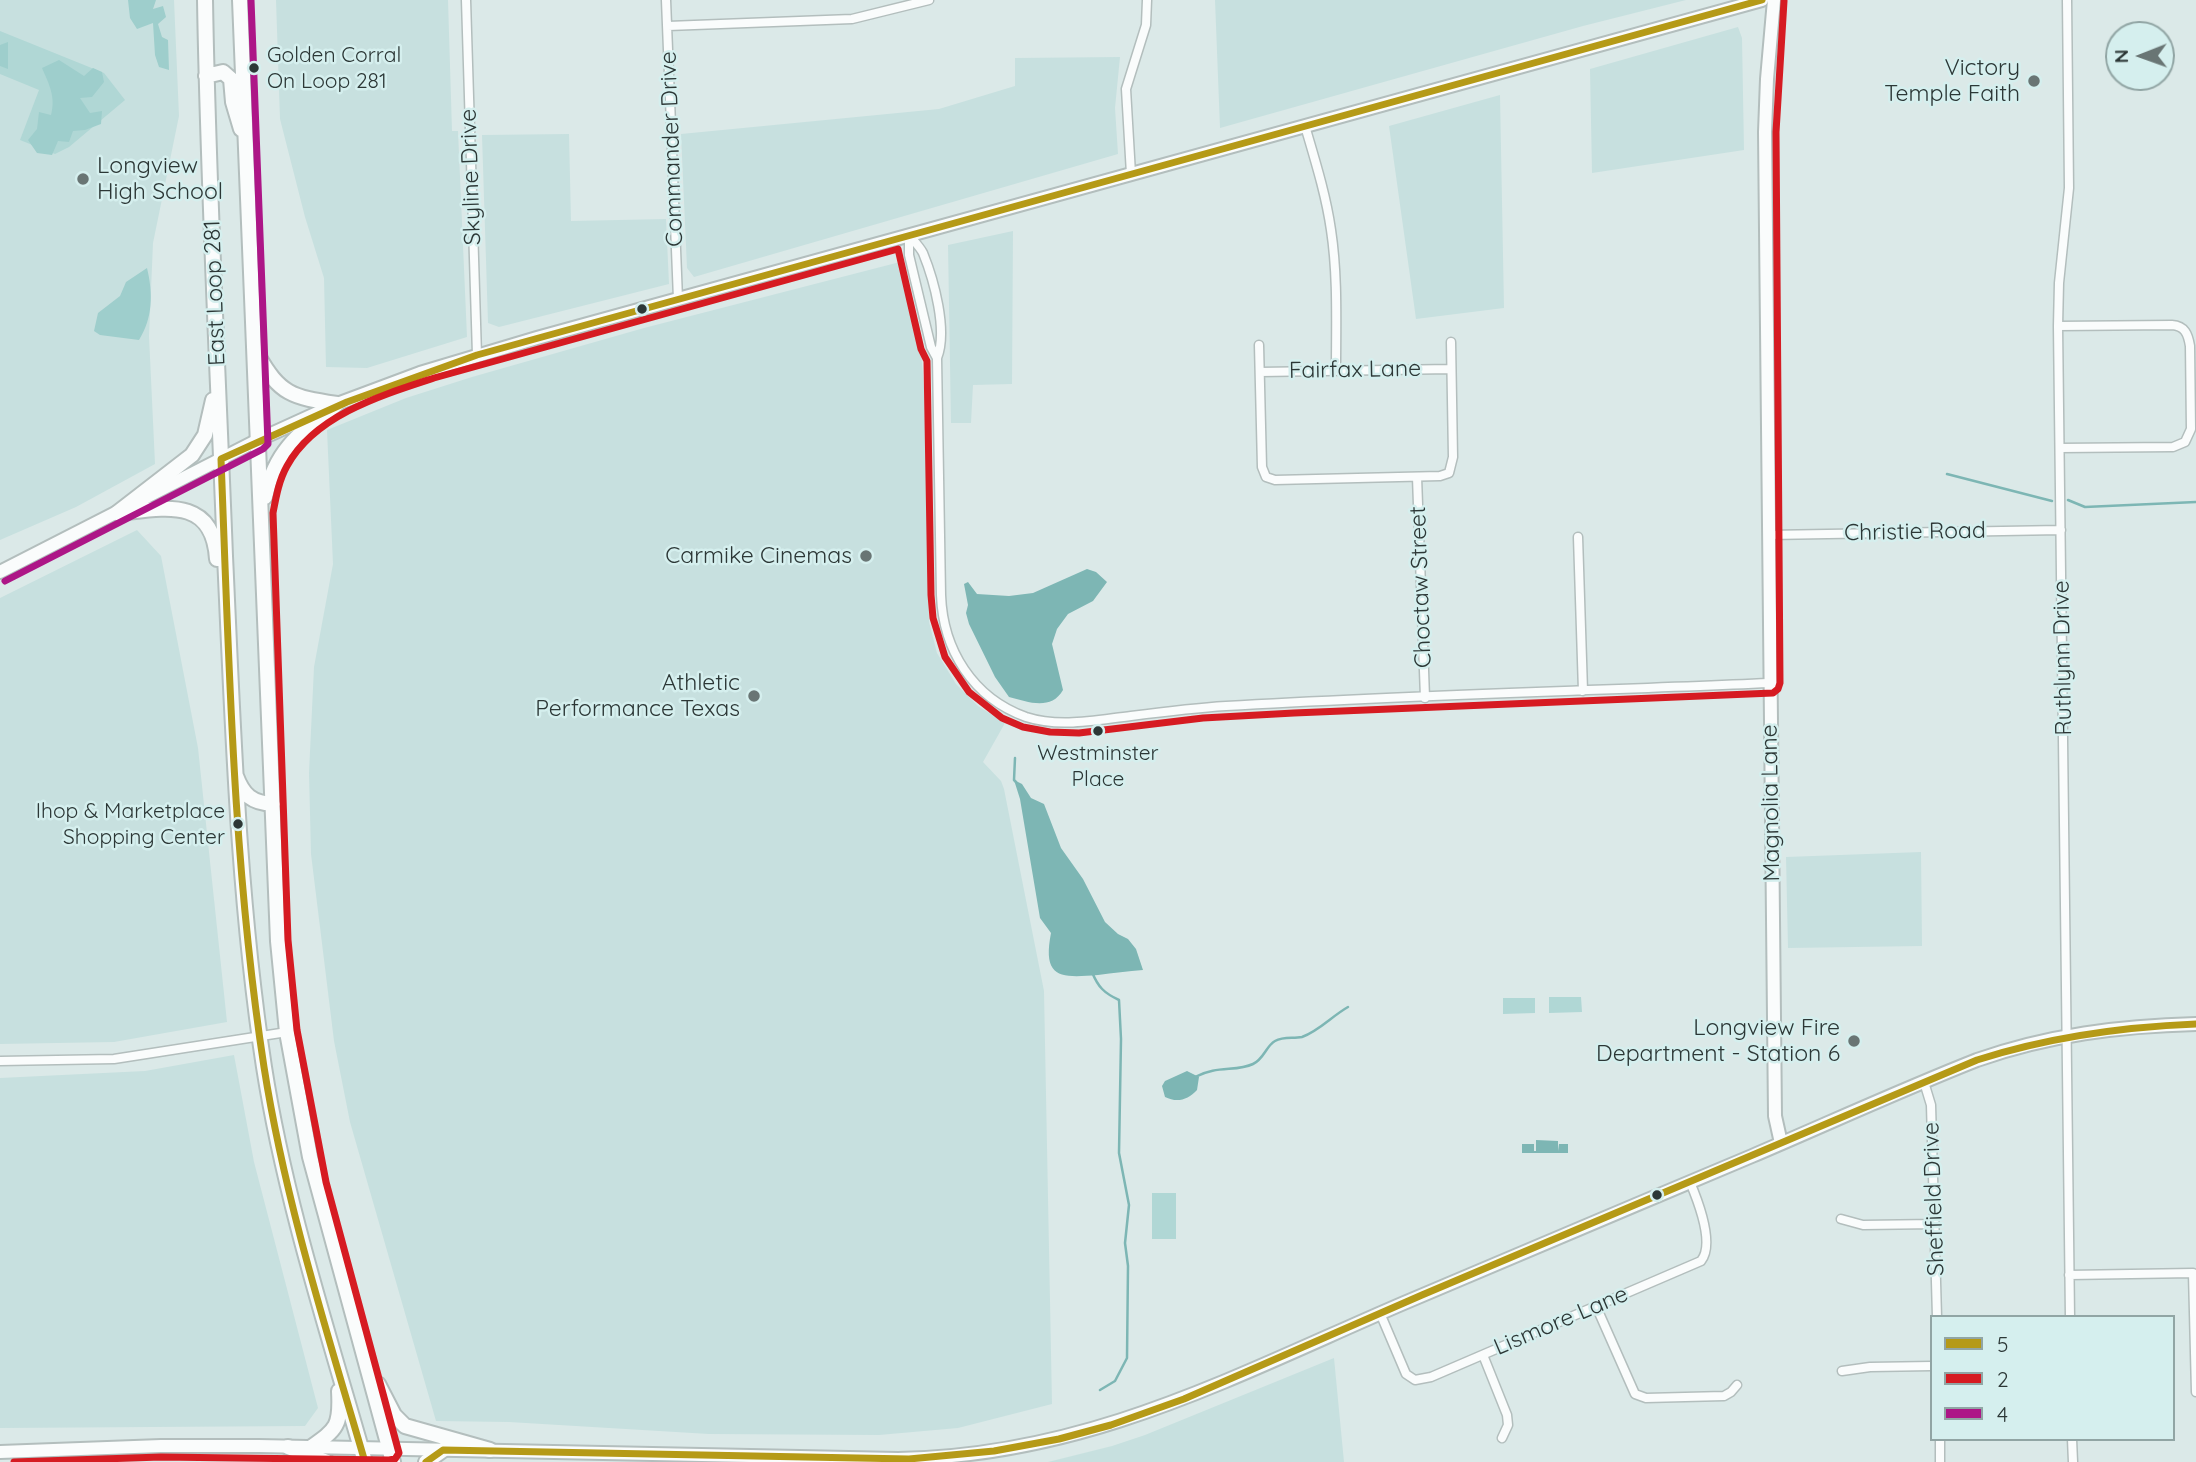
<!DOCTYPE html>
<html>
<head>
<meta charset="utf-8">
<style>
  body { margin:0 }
  #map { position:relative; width:2196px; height:1462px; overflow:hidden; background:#dbe9e8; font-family:Quicksand,sans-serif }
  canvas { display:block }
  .legend { position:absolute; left:1930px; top:1315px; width:245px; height:126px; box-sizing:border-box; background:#d5efee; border:2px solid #91a5a4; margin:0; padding:9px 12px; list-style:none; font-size:21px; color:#2c3736 }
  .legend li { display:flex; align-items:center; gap:14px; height:35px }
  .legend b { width:35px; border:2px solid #91a5a4 }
  .north { position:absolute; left:2105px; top:21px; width:70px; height:70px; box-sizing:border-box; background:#d5efee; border:2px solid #91a5a4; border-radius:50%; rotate:269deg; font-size:19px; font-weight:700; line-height:28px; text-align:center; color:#2c3736 }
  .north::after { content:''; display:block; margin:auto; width:24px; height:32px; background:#697574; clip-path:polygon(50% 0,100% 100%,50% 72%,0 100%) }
</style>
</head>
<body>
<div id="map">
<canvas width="2196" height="1462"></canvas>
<ul class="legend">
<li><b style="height:9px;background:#b59a17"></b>5</li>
<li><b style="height:9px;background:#d61b22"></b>2</li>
<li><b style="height:9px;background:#ad1687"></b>4</li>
</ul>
<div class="north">N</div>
</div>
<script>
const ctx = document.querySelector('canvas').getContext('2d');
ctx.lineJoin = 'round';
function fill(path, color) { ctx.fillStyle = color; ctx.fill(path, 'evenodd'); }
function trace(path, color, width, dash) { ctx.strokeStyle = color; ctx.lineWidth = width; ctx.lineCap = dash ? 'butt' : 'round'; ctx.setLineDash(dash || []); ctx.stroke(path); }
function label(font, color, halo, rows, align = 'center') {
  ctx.font = font + ' Quicksand,sans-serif'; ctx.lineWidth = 5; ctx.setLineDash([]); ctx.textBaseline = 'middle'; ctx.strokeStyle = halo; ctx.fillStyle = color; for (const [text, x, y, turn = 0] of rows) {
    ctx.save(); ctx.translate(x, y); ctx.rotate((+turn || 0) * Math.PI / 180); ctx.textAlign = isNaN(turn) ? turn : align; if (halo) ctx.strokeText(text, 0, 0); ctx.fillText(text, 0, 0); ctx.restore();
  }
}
const built = new Path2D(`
  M 0,0 L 174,0 L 179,116 L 153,243 L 149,336 L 155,464 L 76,507 L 0,540 Z
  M 276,0 L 448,0 L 452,131 L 458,131 L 467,337 L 367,368 L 326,367 L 324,278 L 305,217 L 280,119 Z
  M 1215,0 L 1686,0 L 1583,26 L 1220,128 Z
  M 1738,27 L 1742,38 L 1744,150 L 1592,173 L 1590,69 Z
  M 1120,57 L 1115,108 L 1118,154 L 694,277 L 687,268 L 681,134 L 939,109 L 1015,86 L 1015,58 Z
  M 1500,95 L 1504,308 L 1416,319 L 1389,126 Z
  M 569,134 L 571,221 L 666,219 L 669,284 L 499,327 L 488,323 L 482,135 Z
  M 1013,231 L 1012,384 L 973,385 L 971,423 L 951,423 L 948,245 Z
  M 900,262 L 920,341 L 925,398 L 929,622 L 937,653 L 956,684 L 978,706 L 1005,723 L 983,762 L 1001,781 L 1004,789 L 1044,991 L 1052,1404 L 958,1428 L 879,1435 L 709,1434 L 509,1422 L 436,1421 L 350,1122 L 334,1041 L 311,854 L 309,773 L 314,667 L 333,564 L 327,430 L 406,398 L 472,377 L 644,328 Z
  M 137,530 L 161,556 L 198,748 L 227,1022 L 114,1042 L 0,1044 L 0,598 Z
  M 1921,852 L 1922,946 L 1788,948 L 1786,857 Z
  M 234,1055 L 254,1162 L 318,1408 L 305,1426 L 0,1428 L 0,1078 L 145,1071 Z
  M 1334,1358 L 1344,1462 L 1048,1462 L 1112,1446 L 1145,1435 Z`);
const green = new Path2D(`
  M 0,31 L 104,73 L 125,100 L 69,147 L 55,154 L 20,140 L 39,90 L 0,74 Z
  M 1549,997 L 1581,997 L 1582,1012 L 1549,1013 Z
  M 1503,998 L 1535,998 L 1535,1013 L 1503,1014 Z
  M 1152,1193 L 1176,1193 L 1176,1239 L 1152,1239 Z`);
const forest = new Path2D(`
  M 128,0 L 156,0 L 153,9 L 163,6 L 166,17 L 158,24 L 162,37 L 168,40 L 169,70 L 159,67 L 155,55 L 153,23 L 137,29 L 130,18 Z
  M 8,42 L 8,69 L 0,66 L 0,45 Z
  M 59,60 L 84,76 L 93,68 L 102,72 L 104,82 L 92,97 L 80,98 L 90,113 L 102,111 L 101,124 L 85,130 L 73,131 L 69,142 L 58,141 L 52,155 L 37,153 L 28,140 L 37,129 L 39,112 L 51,115 C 56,97 49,84 42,68 Z
  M 147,268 C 153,293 153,318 139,340 L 100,335 L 94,331 L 98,313 L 120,296 L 126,282 Z`);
const water = new Path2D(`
  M 1087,569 L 1096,572 L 1107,582 L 1093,601 L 1068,614 L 1057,629 L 1052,644 L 1063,690 C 1051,711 1028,702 1009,697 L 995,677 L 969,624 L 966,613 L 968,605 L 964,584 L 968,582 L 977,594 L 1009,596 L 1033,593 Z
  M 1014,780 L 1022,784 L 1031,798 L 1044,804 L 1061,848 L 1083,879 L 1105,922 L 1118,934 L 1128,939 L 1136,949 L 1143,970 C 1128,971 1113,973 1098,975 C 1061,978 1042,979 1051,933 L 1040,918 L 1020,799 Z
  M 1187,1071 L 1199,1077 L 1197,1090 C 1188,1100 1177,1103 1165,1097 L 1162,1086 L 1165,1081 Z
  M 1536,1140 L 1558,1141 L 1558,1151 L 1559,1144 L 1568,1144 L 1568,1153 L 1522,1153 L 1522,1144 L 1534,1144 L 1534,1151 L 1536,1151 Z`);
const stream = new Path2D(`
  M 1947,474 L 2052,501
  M 2068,500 L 2085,507 L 2196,502
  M 1015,758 L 1014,780 L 1016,782
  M 1092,972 C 1098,987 1104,993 1119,1000 L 1121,1039 L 1119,1153 L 1129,1205 L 1125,1243 L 1128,1266 L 1127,1358 L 1115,1381 L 1100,1390
  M 1195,1077 C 1217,1065 1236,1072 1253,1064 C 1264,1059 1266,1046 1275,1041 C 1284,1036 1293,1039 1302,1037 C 1319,1031 1332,1016 1348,1007`);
const street = new Path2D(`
  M 466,0 L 477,355
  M 666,0 L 678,299
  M 2067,0 L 2069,188 L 2059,283 L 2058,326 L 2070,1317
  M 668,26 L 852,19 L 929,0
  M 1305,126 C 1315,160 1326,195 1331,230 C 1338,276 1336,324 1336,370
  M 1131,174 L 1126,89 L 1146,25 L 1147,0
  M 909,235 C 914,241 920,247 923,253 C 934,280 948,331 937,358 L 941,595 C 943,650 973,698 1026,717 C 1060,728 1096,720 1131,716 C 1162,712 1194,708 1226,706 C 1407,695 1589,691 1770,683
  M 909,236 L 909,255 L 931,347 L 937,358
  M 2058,326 L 2172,325 C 2185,326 2188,334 2190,346 L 2191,429 L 2185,442 L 2173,447 L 2060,448
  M 1259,345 L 1262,467 L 1266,477 L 1275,480 L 1440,476 L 1449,473 L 1453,457 L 1451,342
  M 1260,372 L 1451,369
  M 1417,477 L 1425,698
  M 1769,535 L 2061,530
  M 1578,537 L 1583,691
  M 0,1061 L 114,1059 L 287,1032
  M 1924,1082 L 1931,1105 L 1937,1317
  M 1841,1219 L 1863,1225 L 1935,1224
  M 2069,1275 L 2193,1273 L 2196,1392
  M 1596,1306 L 1635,1394 L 1646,1398 L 1724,1396 L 1731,1392 L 1737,1385
  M 1380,1313 L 1406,1374 L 1415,1380 L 1431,1377 L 1701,1261 C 1715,1244 1698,1201 1690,1182
  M 1483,1355 L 1507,1415 L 1508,1425 L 1502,1438
  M 1842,1371 L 1870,1367 L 1932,1366
  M 1940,1439 L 1940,1462
  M 2072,1439 L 2073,1462`);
const secondary = new Path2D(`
  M 1774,0 L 1767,79 L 1765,132 L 1775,1116 L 1781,1143`);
const primary = new Path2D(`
  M 0,572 L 258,440 L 337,404 L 420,373 L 537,338 L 1762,0
  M 0,1452 L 161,1446 L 259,1446 L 898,1459 C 1088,1456 1234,1376 1404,1303 C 1520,1253 1636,1205 1752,1156 C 1827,1124 1901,1090 1977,1060 C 2048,1035 2120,1026 2196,1024`);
const highway = new Path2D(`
  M 205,0 C 208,186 218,371 225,556 C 233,727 238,897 264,1067 C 285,1201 328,1332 365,1462
  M 240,0 L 278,941 L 287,1032 L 310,1157 L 393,1462
  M 206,76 L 223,72 L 231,79 L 233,102 L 241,129
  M 257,354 C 280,395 292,397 337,404
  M 265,497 C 276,449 300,433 337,404
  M 117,513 L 192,455 L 205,435 L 213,400
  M 119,513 C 164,508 213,496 217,559
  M 236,776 C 243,795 252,803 273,804
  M 378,1384 L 394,1415 L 405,1426 L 490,1450
  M 288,1447 L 327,1462
  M 310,1448 C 337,1429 341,1426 339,1391
  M 426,1462 L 443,1450`);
const bus1 = new Path2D(`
  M 365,1462 C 327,1332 285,1201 264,1067 C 233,866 229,662 221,459 L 347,402 L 477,355 L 1762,0
  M 426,1462 L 443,1450 L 909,1459 L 994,1451 L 1059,1439 L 1111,1425 L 1184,1399 L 1422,1295 L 1977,1060 C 2049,1037 2121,1027 2196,1024`);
const bus2 = new Path2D(`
  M 14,1462 L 161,1457 L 389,1460 L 395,1459 L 399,1453 L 326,1182 L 297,1030 L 288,940 L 273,513 C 276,497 279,480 287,466 C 315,415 382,395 434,378 L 898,249 L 921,349 L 927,361 L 931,595 L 933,618 L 945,657 L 969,692 L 1002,718 L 1023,727 L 1050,732 L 1079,733 L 1203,718 L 1294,713 L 1773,693 L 1778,689 L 1780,683 L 1776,132 L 1784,1`);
const bus3 = new Path2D(`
  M 5,581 L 263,449 L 268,444 L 251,0`);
const markers = [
  [254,68,6,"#2c3736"],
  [2034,81,7,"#697574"],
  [83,179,7,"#697574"],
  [642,309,6,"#2c3736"],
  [866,556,7,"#697574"],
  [754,696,7,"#697574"],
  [1098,731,6,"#2c3736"],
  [238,824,6,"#2c3736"],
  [1854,1041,7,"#697574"],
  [1657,1195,6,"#2c3736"]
];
const busNames = [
  ["Golden Corral",267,56],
  ["On Loop 281",267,82],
  ["Westminster",1098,754,"center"],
  ["Place",1098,780,"center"],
  ["Ihop & Marketplace",225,812,"right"],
  ["Shopping Center",225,838,"right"]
];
const poiNames = [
  ["Victory",2020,68],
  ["Temple Faith",2020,94],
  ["Longview",97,166,"left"],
  ["High School",97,192,"left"],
  ["Carmike Cinemas",852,556],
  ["Athletic",740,683],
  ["Performance Texas",740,709],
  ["Longview Fire",1840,1028],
  ["Department - Station 6",1840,1054]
];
const streetNames = [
  ["Commander Drive",672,149,-92],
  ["Skyline Drive",471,177,-92],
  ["East Loop 281",215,293,-92],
  ["Fairfax Lane",1355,370,-1],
  ["Christie Road",1915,532,-1],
  ["Choctaw Street",1421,587,-92],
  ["Ruthlynn Drive",2063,658,-91],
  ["Magnolia Lane",1771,803,-91],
  ["Sheffield Drive",1934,1199,-92],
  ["Lismore Lane",1561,1321,-23]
];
fill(built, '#c7e0df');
fill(green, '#b0d7d5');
fill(forest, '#9ececc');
fill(water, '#7db6b4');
trace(stream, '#7db6b4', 2.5);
trace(street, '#b3bebd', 11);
trace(secondary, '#b3bebd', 16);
trace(primary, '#b3bebd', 16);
trace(highway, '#b3bebd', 18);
trace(street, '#fafcfc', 8);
trace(secondary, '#fafcfc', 12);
trace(primary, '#fafcfc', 12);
trace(highway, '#fafcfc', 14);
trace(bus1, '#b59a17', 7);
trace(bus2, '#d61b22', 7);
trace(bus3, '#ad1687', 7);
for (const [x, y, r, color] of markers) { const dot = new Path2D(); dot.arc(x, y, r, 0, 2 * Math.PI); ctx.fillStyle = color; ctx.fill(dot); trace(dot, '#d5efee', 2.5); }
label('21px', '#2c3736', '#d5efee', busNames, 'left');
label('23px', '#2c3736', '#d5efee', poiNames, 'right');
label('23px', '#2c3736', '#d5efee', streetNames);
</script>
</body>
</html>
